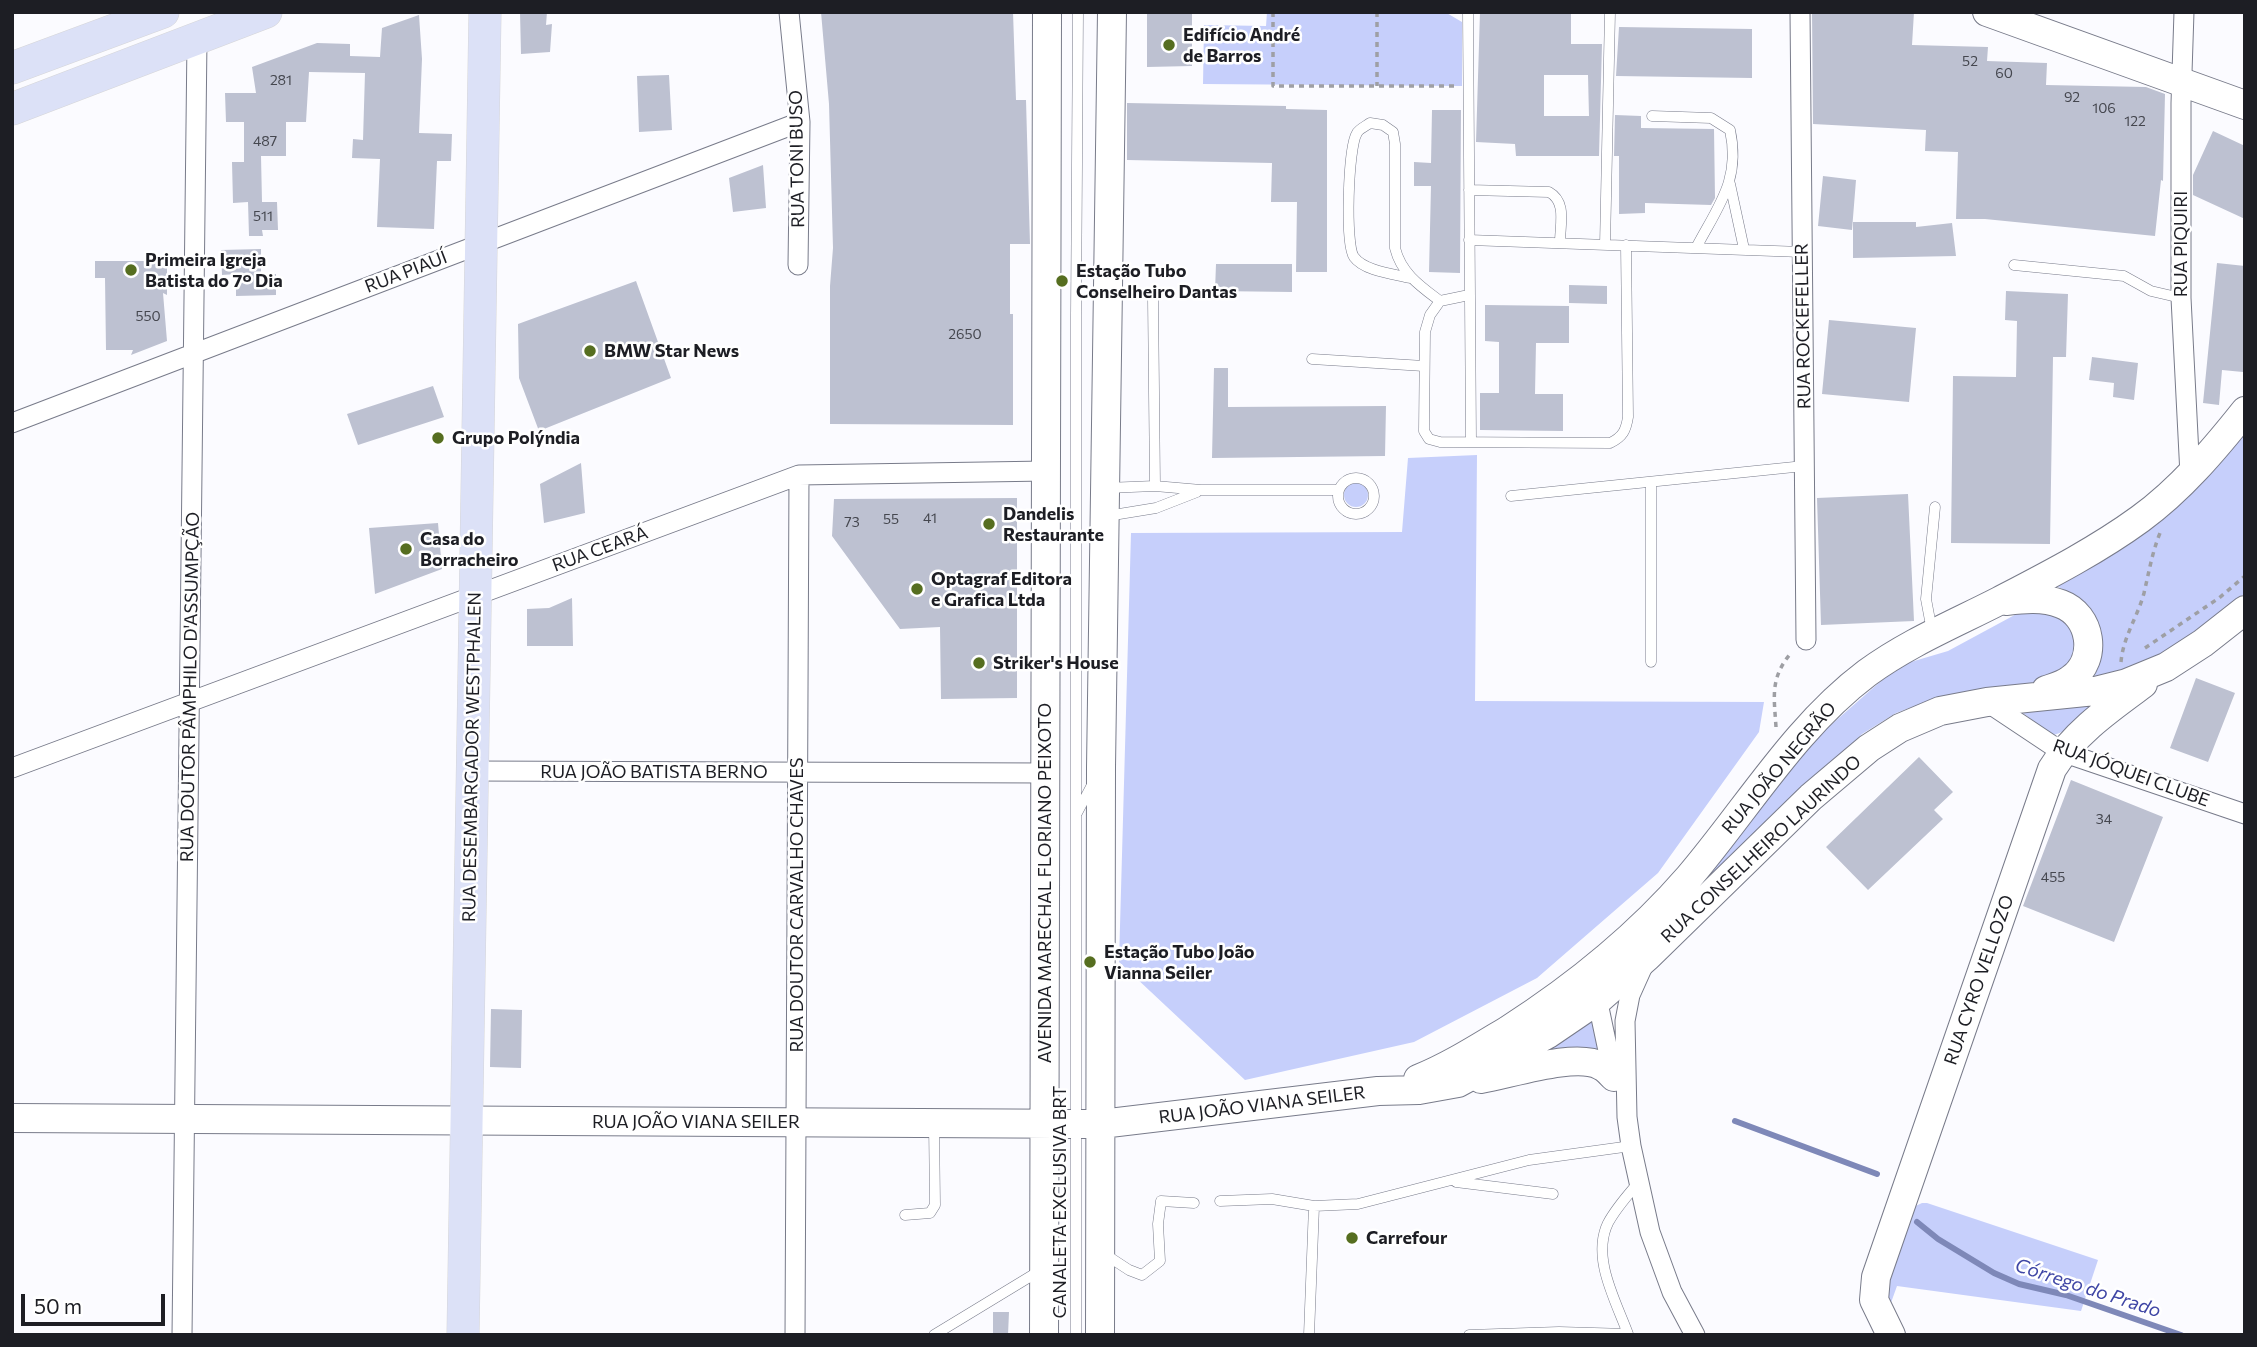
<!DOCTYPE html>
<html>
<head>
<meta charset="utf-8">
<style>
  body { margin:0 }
  #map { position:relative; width:2257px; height:1347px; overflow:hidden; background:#fbfbff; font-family:Commissioner,sans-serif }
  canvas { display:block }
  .frame { position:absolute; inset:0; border:14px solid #1d1e24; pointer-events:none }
  .scale { position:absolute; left:21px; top:1294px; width:144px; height:32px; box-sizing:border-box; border:4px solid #1d1e24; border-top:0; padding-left:9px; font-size:21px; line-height:24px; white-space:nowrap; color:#1d1e24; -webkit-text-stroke:5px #fff; paint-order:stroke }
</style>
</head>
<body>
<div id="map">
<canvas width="2257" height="1347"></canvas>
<div class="frame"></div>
<div class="scale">50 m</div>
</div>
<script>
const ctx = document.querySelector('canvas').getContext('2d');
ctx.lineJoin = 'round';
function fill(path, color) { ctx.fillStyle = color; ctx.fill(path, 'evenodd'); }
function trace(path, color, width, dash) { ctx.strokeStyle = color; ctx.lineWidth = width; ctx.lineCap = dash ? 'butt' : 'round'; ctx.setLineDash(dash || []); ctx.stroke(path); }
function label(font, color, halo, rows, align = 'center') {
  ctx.font = font + ' Commissioner,sans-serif'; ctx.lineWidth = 5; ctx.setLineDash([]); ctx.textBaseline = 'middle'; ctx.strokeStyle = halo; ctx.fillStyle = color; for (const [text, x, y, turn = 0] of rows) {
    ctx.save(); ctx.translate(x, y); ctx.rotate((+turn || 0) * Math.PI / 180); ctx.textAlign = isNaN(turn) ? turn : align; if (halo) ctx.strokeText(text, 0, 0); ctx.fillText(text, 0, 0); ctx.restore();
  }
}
const green = new Path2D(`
  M 1267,12 L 1445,12 L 1462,22 L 1462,86 L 1203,84 L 1204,25 L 1266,26 Z
  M 2245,431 L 2245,593 L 2229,607 L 2158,657 L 2099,680 L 2095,676 L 2084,603 L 2069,592 L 2054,585 Z
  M 1477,455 L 1475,701 L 1764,702 L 1759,732 L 1658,873 L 1537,978 L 1414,1042 L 1245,1080 L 1119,962 L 1131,533 L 1402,532 L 1408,458 Z
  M1344 495a12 12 0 1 1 24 0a12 12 0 1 1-24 0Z
  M 2022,611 L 2058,613 L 2075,632 L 2074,662 L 2053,679 L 1931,700 L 1896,713 L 1862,734 L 1826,772 L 1602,980 L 1824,731 L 1881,681 L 1904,664 L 1948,651 Z
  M 2096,702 C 2084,713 2069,733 2052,735 L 2023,713 L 2024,711 Z
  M 1591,1020 L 1594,1023 L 1600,1051 L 1508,1064 Z
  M 1922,1203 L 1927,1203 L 2098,1260 L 2081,1311 L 1897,1286 L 1888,1311 L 1881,1298 L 1907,1210 Z`);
const stream = new Path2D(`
  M 1735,1121 L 1877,1174
  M 1917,1222 L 1938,1239 L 1994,1273 L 2019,1284 L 2066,1295 L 2181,1335`);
const building = new Path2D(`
  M 520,12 L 547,12 L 546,25 L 552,24 L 550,52 L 521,54 Z
  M 821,12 L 1013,12 L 1016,100 L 1026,100 L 1030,244 L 1010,244 L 1010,314 L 1013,314 L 1013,425 L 830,424 L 830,286 L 833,248 L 829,104 Z
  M 1147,12 L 1192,12 L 1192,66 L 1147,67 Z
  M 1480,12 L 1571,12 L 1571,44 L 1602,44 L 1599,156 L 1516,156 L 1515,144 L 1476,142 ZM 1544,75 L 1588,75 L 1589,116 L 1544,116 Z
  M 1812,12 L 1914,12 L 1912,45 L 1988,47 L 1987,61 L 2047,63 L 2046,85 L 2146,87 L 2165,94 L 2163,181 L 2161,180 L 2155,236 L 1985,219 L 1956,219 L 1958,152 L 1925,151 L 1926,130 L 1813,124 Z
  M 419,15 L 422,59 L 419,133 L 452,134 L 451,161 L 437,161 L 434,229 L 377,227 L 380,159 L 352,158 L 353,139 L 363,140 L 365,73 L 309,72 L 306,122 L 286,122 L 286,156 L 261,156 L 262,202 L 277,202 L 278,230 L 262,230 L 263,236 L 249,236 L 248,202 L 233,203 L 232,162 L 244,162 L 244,122 L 226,122 L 225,93 L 256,93 L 252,67 L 317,43 L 350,44 L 350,56 L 380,57 L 382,28 Z
  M 1619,27 L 1752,29 L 1752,78 L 1616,76 Z
  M 669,75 L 672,130 L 639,132 L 637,76 Z
  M 1127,103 L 1286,106 L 1286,109 L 1327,110 L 1327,272 L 1296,272 L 1297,202 L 1271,202 L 1272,163 L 1127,160 Z
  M 1432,110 L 1461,110 L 1460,273 L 1429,272 L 1431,186 L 1414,186 L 1414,162 L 1431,163 Z
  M 1615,115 L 1641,116 L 1641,128 L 1714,129 L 1715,198 L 1711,205 L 1645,203 L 1645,213 L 1619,214 L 1619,156 L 1614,156 Z
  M 2213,131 L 2245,146 L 2245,219 L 2193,195 L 2193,175 Z
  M 763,165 L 766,208 L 733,212 L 729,178 Z
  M 1823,176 L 1856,180 L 1852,230 L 1818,226 Z
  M 1853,222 L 1916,222 L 1916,227 L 1952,223 L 1956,256 L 1853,258 Z
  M 261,249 L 261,274 L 276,274 L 276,295 L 236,296 L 236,274 L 222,275 L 221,250 Z
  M 95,261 L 167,261 L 167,295 L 163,293 L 167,341 L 131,355 L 133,350 L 106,350 L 105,278 L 95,278 Z
  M 2217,263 L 2245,266 L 2243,372 L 2222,370 L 2219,405 L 2203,403 Z
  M 1216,264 L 1292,264 L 1292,292 L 1215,291 Z
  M 636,281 L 671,378 L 539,431 L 519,378 L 518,324 Z
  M 1569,285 L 1607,286 L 1607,304 L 1569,303 Z
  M 2006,291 L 2068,294 L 2066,357 L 2053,357 L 2050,544 L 1951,543 L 1953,376 L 2016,377 L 2017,321 L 2005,320 Z
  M 1485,305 L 1569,306 L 1569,343 L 1536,343 L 1535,394 L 1563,394 L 1563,431 L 1480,430 L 1480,393 L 1499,393 L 1499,342 L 1485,341 Z
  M 1829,320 L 1916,328 L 1909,402 L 1822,394 Z
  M 2092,357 L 2138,363 L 2134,400 L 2113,397 L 2114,383 L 2089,380 Z
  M 1214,368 L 1228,368 L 1228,407 L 1386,406 L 1385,456 L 1212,458 Z
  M 433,386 L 444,417 L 358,445 L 347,414 Z
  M 581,463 L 585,513 L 544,523 L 540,484 Z
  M 1908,494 L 1914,621 L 1821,625 L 1817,498 Z
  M 1017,498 L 1017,698 L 941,699 L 940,627 L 900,629 L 832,536 L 834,499 Z
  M 438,523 L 442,569 L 375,594 L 369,528 Z
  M 572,598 L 573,646 L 527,646 L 527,609 L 549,608 Z
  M 2196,678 L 2235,693 L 2208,762 L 2170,748 Z
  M 1919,757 L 1953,792 L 1934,810 L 1943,819 L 1868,890 L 1826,847 Z
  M 2071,780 L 2163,817 L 2114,942 L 2023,906 Z
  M 491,1009 L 522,1010 L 521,1068 L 490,1067 Z
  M 993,1312 L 1009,1312 L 1008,1335 L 993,1335 Z`);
const path = new Path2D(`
  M 1273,12 L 1273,86 L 1456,86
  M 1377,12 L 1377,86
  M 2145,648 L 2219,598 L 2245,576
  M 2121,662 C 2123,637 2138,616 2144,593 C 2149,572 2152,553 2160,533
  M 1776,727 C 1774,696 1770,678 1791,653`);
const lane = new Path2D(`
  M 1468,12 L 1471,441
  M 1652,116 L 1711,118 L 1730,130 C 1741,180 1718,206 1696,248
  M 1730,184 L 1744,249
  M 1469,190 L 1549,192 C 1567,202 1560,224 1560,243
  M 1469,240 L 1802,252
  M 1605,245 L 1610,12
  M 2014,265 L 2124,276 L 2151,291 L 2181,298
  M 1410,278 C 1394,274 1364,271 1354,257 C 1345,245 1348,147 1357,133 C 1359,129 1366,126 1370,123 L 1383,125 L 1393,132 L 1395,144 L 1395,248 C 1401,273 1420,286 1440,301
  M 1469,295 L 1440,301 L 1430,315 L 1425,332 L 1424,431 L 1429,439 L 1440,442 L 1610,443 C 1623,437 1626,430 1628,417 L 1626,245
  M 1153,298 L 1155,486
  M 1312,359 L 1424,366
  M1338 496a18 18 0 1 1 36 0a18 18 0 1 1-36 0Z
  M 1651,483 L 1651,662
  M 1106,488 L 1155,486 L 1201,490 L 1337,490
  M 1511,496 L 1804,466
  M 1107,516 L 1156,508 L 1197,492
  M 1932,631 L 1926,599 L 1935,507
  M 1077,813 L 1093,783
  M 1456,1182 L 1553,1194
  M 1220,1201 L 1272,1199 L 1314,1206 L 1358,1204 L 1529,1160 L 1631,1146
  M 905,1215 L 930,1213 L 935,1205 L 934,1124
  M 1103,1253 L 1129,1270 L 1142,1275 L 1160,1261 L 1158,1224 L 1161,1201 L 1194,1203
  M 934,1335 L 1041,1270
  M 1076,1335 L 1076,316 L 1078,12
  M 1309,1335 L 1314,1206
  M 1469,1335 L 1559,1332 L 1628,1334 C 1616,1301 1591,1258 1608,1223 C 1616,1208 1627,1196 1638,1183`);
const street = new Path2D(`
  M 789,12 L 800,122 L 798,265
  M 1800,12 L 1806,640
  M 2184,12 L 2181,103 L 2181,298 L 2190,475
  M 12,423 L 800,122
  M 1987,702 L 2062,752 L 2245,814
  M 12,768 L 799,475 L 1046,471
  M 472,771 L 1045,773
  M 1643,966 L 1630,995 L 1625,1021 L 1627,1117 L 1631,1146 L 1650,1232 L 1672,1292 L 1695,1335
  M 1595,989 L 1614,1079
  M 182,1335 L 197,39
  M 795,1335 L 799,475`);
const secondary = new Path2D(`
  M 1987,12 L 2245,105
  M 2006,601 C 2024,599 2043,597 2061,604 C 2091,615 2099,659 2071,679 C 2064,685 2055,687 2046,690
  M 1418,1079 C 1450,1066 1478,1048 1508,1030 C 1575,987 1637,937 1689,877 C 1747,809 1795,727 1867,673 C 1908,643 1954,624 1999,601 C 2047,576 2096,551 2140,519 C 2180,490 2214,450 2245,411
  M 1481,1079 C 1511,1074 1576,1052 1601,1066 C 1606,1068 1610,1073 1614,1077
  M 12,1118 L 1101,1124 L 1378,1091 L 1419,1090 L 1458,1083 L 1548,1034 L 1598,1000 L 1647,957 L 1811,797 L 1869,748 L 1900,728 L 1940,711 L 1987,702 L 2095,691 L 2127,683 L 2166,667 L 2203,643 L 2245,610
  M 1044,1335 L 1047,12
  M 1100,1335 L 1101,767 L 1112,12
  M 1891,1335 L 1874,1300 L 1876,1277 L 2052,769 C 2074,733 2109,709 2143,684`);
const primary = new Path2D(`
  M 12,68 L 163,12
  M 12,109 L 266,12
  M 463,1335 L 485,12`);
const markers = [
  [1169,45,7,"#566e20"],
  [131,270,7,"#566e20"],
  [1062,281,7,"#566e20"],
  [590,351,7,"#566e20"],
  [438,438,7,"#566e20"],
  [989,524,7,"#566e20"],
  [406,549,7,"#566e20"],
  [917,589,7,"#566e20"],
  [979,663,7,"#566e20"],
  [1090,962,7,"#566e20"],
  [1352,1238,7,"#566e20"]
];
const numberNames = [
  ["52",1970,61],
  ["60",2004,73],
  ["281",281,80],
  ["92",2072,97],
  ["106",2104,108],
  ["122",2135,121],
  ["487",265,141],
  ["511",263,216],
  ["550",148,316],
  ["2650",965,334],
  ["41",930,518],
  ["55",891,519],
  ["73",852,522],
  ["34",2104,819],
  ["455",2053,877]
];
const poiNames = [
  ["Edifício André",1183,35],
  ["de Barros",1183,56],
  ["Primeira Igreja",145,260],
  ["Batista do 7° Dia",145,281],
  ["Estação Tubo",1076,271],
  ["Conselheiro Dantas",1076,292],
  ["BMW Star News",604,351],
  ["Grupo Polýndia",452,438],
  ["Dandelis",1003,514],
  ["Restaurante",1003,535],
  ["Casa do",420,539],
  ["Borracheiro",420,560],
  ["Optagraf Editora",931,579],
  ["e Grafica Ltda",931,600],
  ["Striker's House",993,663],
  ["Estação Tubo João",1104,952],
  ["Vianna Seiler",1104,973],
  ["Carrefour",1366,1238]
];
const streetNames = [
  ["RUA TONI BUSO",797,159,-91],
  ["RUA PIQUIRI",2181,244,-90],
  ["RUA PIAUÍ",406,272,-21],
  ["RUA ROCKEFELLER",1803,326,-91],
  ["RUA CEARÁ",600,549,-20],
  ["RUA DOUTOR PÂMPHILO D'ASSUMPÇÃO",190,687,-89],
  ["RUA DESEMBARGADOR WESTPHALEN",472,757,-89],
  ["RUA JOÃO NEGRÃO",1779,768,-50],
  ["RUA JOÃO BATISTA BERNO",654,772],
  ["RUA JÓQUEI CLUBE",2131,773,20],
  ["RUA CONSELHEIRO LAURINDO",1761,849,-43],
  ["AVENIDA MARECHAL FLORIANO PEIXOTO",1045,883,-90],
  ["RUA DOUTOR CARVALHO CHAVES",797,905,-90],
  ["RUA CYRO VELLOZO",1979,980,-71],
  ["RUA JOÃO VIANA SEILER",1262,1105,-7],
  ["RUA JOÃO VIANA SEILER",696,1122],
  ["CANALETA EXCLUSIVA BRT",1060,1202,-90]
];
const waterNames = [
  ["Córrego do Prado",2088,1288,18]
];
fill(green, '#c6cffb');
trace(stream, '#7e88b8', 6);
fill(building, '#bdc1d1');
trace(lane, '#787b8a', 11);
trace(street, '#787b8a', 21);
trace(secondary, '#787b8a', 30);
trace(primary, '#d6d6d8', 33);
trace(path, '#9e9fa4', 3.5, [5, 5]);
trace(lane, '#fff', 10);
trace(street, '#fff', 19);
trace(secondary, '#fff', 28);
trace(primary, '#dce1f7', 32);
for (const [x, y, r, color] of markers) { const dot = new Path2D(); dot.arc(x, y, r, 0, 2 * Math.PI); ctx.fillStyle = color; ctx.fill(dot); trace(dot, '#fff', 2.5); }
label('14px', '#45474f', null, numberNames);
label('bold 18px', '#1d1e24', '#fff', poiNames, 'left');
label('18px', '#1d1e24', '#fff', streetNames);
label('italic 19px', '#3f46a5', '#fff', waterNames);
</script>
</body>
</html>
